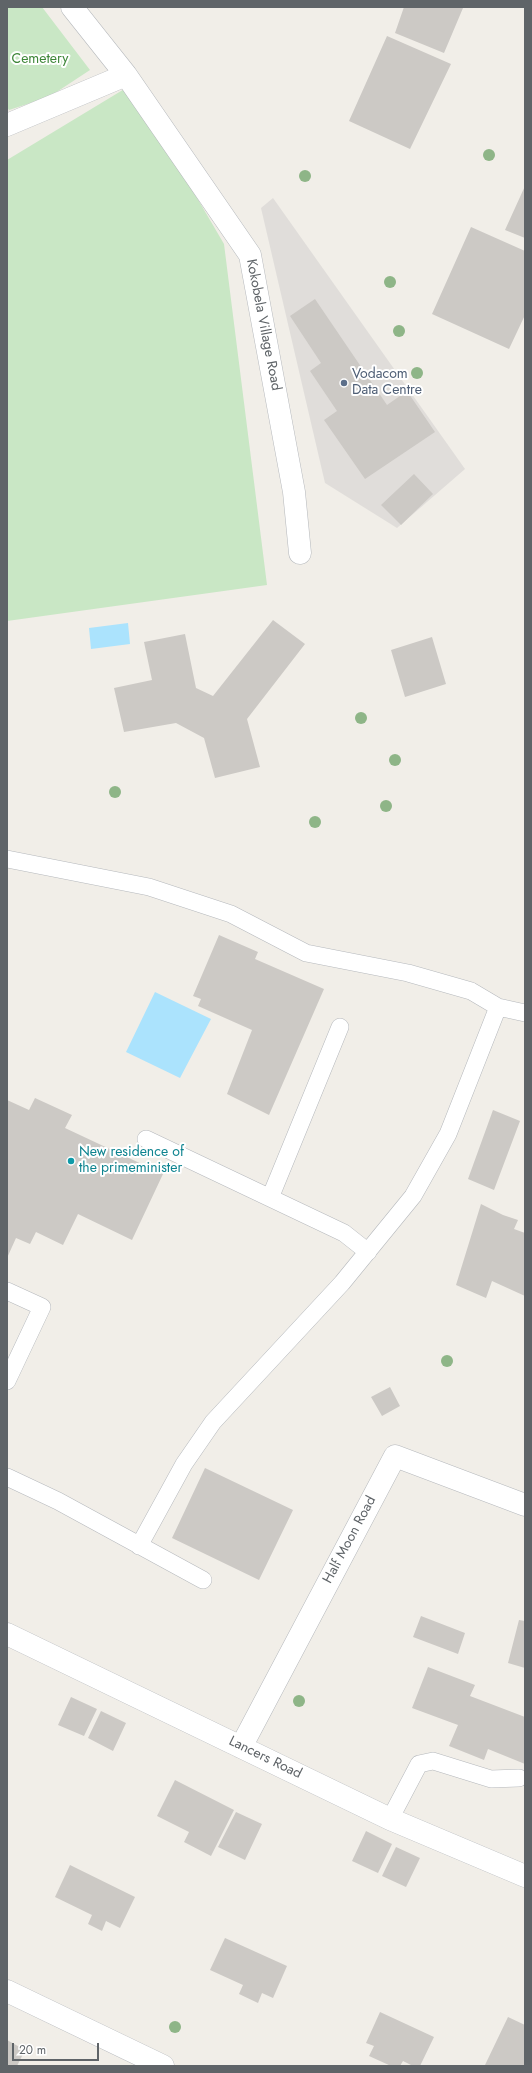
<!DOCTYPE html>
<html>
<head>
<meta charset="utf-8">
<style>
  body { margin:0 }
  #map { position:relative; width:532px; height:2073px; overflow:hidden; background:#f1eee8; font-family:Jost,sans-serif }
  canvas { display:block }
  .frame { position:absolute; inset:0; border:8px solid #5f6468; pointer-events:none }
  .scale { position:absolute; left:12px; top:2043px; width:87px; height:18px; box-sizing:border-box; border:2px solid #5f6468; border-top:0; padding-left:5px; font-size:12px; line-height:14px; white-space:nowrap; color:#5f6468; -webkit-text-stroke:3px #fff; paint-order:stroke }
</style>
</head>
<body>
<div id="map">
<canvas width="532" height="2073"></canvas>
<div class="frame"></div>
<div class="scale">20 m</div>
</div>
<script>
const ctx = document.querySelector('canvas').getContext('2d');
ctx.lineJoin = 'round';
function fill(path, color) { ctx.fillStyle = color; ctx.fill(path, 'evenodd'); }
function trace(path, color, width, dash) { ctx.strokeStyle = color; ctx.lineWidth = width; ctx.lineCap = dash ? 'butt' : 'round'; ctx.setLineDash(dash || []); ctx.stroke(path); }
function label(font, color, halo, rows, align = 'center') {
  ctx.font = font + ' Jost,sans-serif'; ctx.lineWidth = 4; ctx.setLineDash([]); ctx.textBaseline = 'middle'; ctx.strokeStyle = halo; ctx.fillStyle = color; for (const [text, x, y, turn = 0] of rows) {
    ctx.save(); ctx.translate(x, y); ctx.rotate((+turn || 0) * Math.PI / 180); ctx.textAlign = isNaN(turn) ? turn : align; if (halo) ctx.strokeText(text, 0, 0); ctx.fillText(text, 0, 0); ctx.restore();
  }
}
const industrial = new Path2D(`
  M 273,198 L 465,469 L 397,528 L 325,483 L 261,208 Z`);
const green = new Path2D(`
  M 7,7 L 42,7 L 90,70 L 49,97 L 9,110 L 7,107 Z
  M 131,85 L 224,244 L 267,585 L 7,621 L 7,160 Z`);
const water = new Path2D(`
  M 128,623 L 130,644 L 91,649 L 89,628 Z
  M 155,992 L 211,1019 L 180,1078 L 126,1052 Z`);
const building = new Path2D(`
  M 404,7 L 463,8 L 444,53 L 395,33 Z
  M 387,36 L 451,64 L 410,149 L 349,121 Z
  M 525,186 L 525,238 L 505,230 Z
  M 471,227 L 525,251 L 525,315 L 509,349 L 432,314 Z
  M 315,299 L 387,405 L 407,391 L 435,432 L 365,479 L 324,420 L 337,411 L 310,371 L 321,363 L 290,316 Z
  M 414,474 L 433,494 L 401,525 L 381,505 Z
  M 273,620 L 305,644 L 247,719 L 260,767 L 215,778 L 204,738 L 176,723 L 124,732 L 114,688 L 152,680 L 144,642 L 185,634 L 196,688 L 213,696 Z
  M 432,637 L 446,684 L 405,697 L 391,650 Z
  M 219,935 L 258,952 L 255,959 L 324,989 L 269,1115 L 227,1094 L 252,1030 L 198,1006 L 201,999 L 193,996 Z
  M 35,1098 L 72,1115 L 65,1128 L 163,1174 L 132,1240 L 78,1214 L 63,1245 L 36,1232 L 30,1244 L 16,1238 L 7,1258 L 7,1100 L 29,1110 Z
  M 493,1110 L 520,1121 L 494,1190 L 468,1179 Z
  M 481,1204 L 503,1215 L 518,1220 L 514,1229 L 525,1233 L 525,1296 L 492,1281 L 486,1298 L 456,1285 Z
  M 390,1387 L 400,1406 L 382,1416 L 371,1397 Z
  M 205,1468 L 293,1510 L 259,1580 L 172,1538 Z
  M 421,1616 L 465,1633 L 458,1654 L 413,1637 Z
  M 519,1620 L 525,1621 L 525,1668 L 508,1663 Z
  M 428,1667 L 475,1685 L 470,1696 L 525,1717 L 525,1764 L 488,1749 L 484,1760 L 449,1746 L 458,1725 L 412,1708 Z
  M 71,1697 L 97,1709 L 84,1736 L 58,1725 Z
  M 101,1711 L 126,1723 L 113,1751 L 88,1738 Z
  M 175,1780 L 234,1810 L 211,1856 L 184,1842 L 189,1832 L 157,1816 Z
  M 236,1812 L 262,1824 L 245,1860 L 218,1847 Z
  M 366,1831 L 392,1844 L 378,1873 L 352,1861 Z
  M 396,1847 L 420,1858 L 406,1887 L 382,1876 Z
  M 70,1865 L 135,1897 L 120,1928 L 106,1921 L 102,1931 L 88,1924 L 92,1915 L 55,1897 Z
  M 225,1938 L 287,1966 L 273,1998 L 262,1993 L 258,2003 L 239,1994 L 243,1985 L 210,1970 Z
  M 380,2012 L 434,2037 L 420,2066 L 413,2066 L 403,2061 L 400,2066 L 391,2066 L 369,2056 L 374,2046 L 366,2043 Z
  M 508,2017 L 525,2025 L 525,2066 L 488,2066 L 485,2065 Z
  M 7,2040 L 25,2050 L 17,2066 L 7,2066 Z`);
const service = new Path2D(`
  M 7,859 L 149,887 L 231,914 L 306,953 L 408,973 L 471,991 L 498,1007 L 525,1013
  M 146,1139 L 344,1233 L 368,1252
  M 270,1198 L 340,1027
  M 7,1291 L 42,1307 L 7,1381
  M 7,1477 L 58,1501 L 203,1580
  M 139,1546 L 184,1464 L 213,1422 L 342,1283 L 413,1196 L 448,1134 L 498,1007
  M 390,1819 L 419,1764 L 433,1761 L 491,1779 L 519,1778`);
const minor = new Path2D(`
  M 72,7 L 126,75 L 250,255 L 294,492 L 300,553
  M 7,125 L 126,75
  M 7,1634 L 390,1819 L 525,1876
  M 241,1747 L 395,1456 L 525,1505
  M 7,1991 L 163,2066`);
const trees = [
  [489,155],
  [305,176],
  [390,282],
  [399,331],
  [417,373],
  [361,718],
  [395,760],
  [115,792],
  [386,806],
  [315,822],
  [447,1361],
  [299,1701],
  [175,2027]
];
const markers = [
  [344,383,4,"#5c6f8a"],
  [71,1161,4,"#0f9aa8"]
];
const parkNames = [
  ["Cemetery",40,60]
];
const streetNames = [
  ["Kokobela Village Road",263,325,79],
  ["Half Moon Road",350,1540,-62],
  ["Lancers Road",265,1758,26]
];
const serviceNames = [
  ["Vodacom",352,375],
  ["Data Centre",352,391]
];
const cultureNames = [
  ["New residence of",79,1153],
  ["the primeminister",79,1169]
];
fill(industrial, '#e0ddda');
fill(green, '#c9e7c5');
fill(water, '#abe3fd');
fill(building, '#ccc9c5');
trace(service, '#b5b8bc', 18);
trace(minor, '#b5b8bc', 23);
trace(service, '#fff', 17);
trace(minor, '#fff', 22);
ctx.fillStyle = '#8eb587';
for (const [x, y] of trees) { ctx.beginPath(); ctx.arc(x, y, 6, 0, 2 * Math.PI); ctx.fill(); }
for (const [x, y, r, color] of markers) { const dot = new Path2D(); dot.arc(x, y, r, 0, 2 * Math.PI); ctx.fillStyle = color; ctx.fill(dot); trace(dot, '#fff', 1.5); }
label('14px', '#3d8638', '#fff', parkNames);
label('14px', '#5f6468', '#fff', streetNames);
label('14px', '#4e5e75', '#fff', serviceNames, 'left');
label('14px', '#0d838f', '#fff', cultureNames, 'left');
</script>
</body>
</html>
